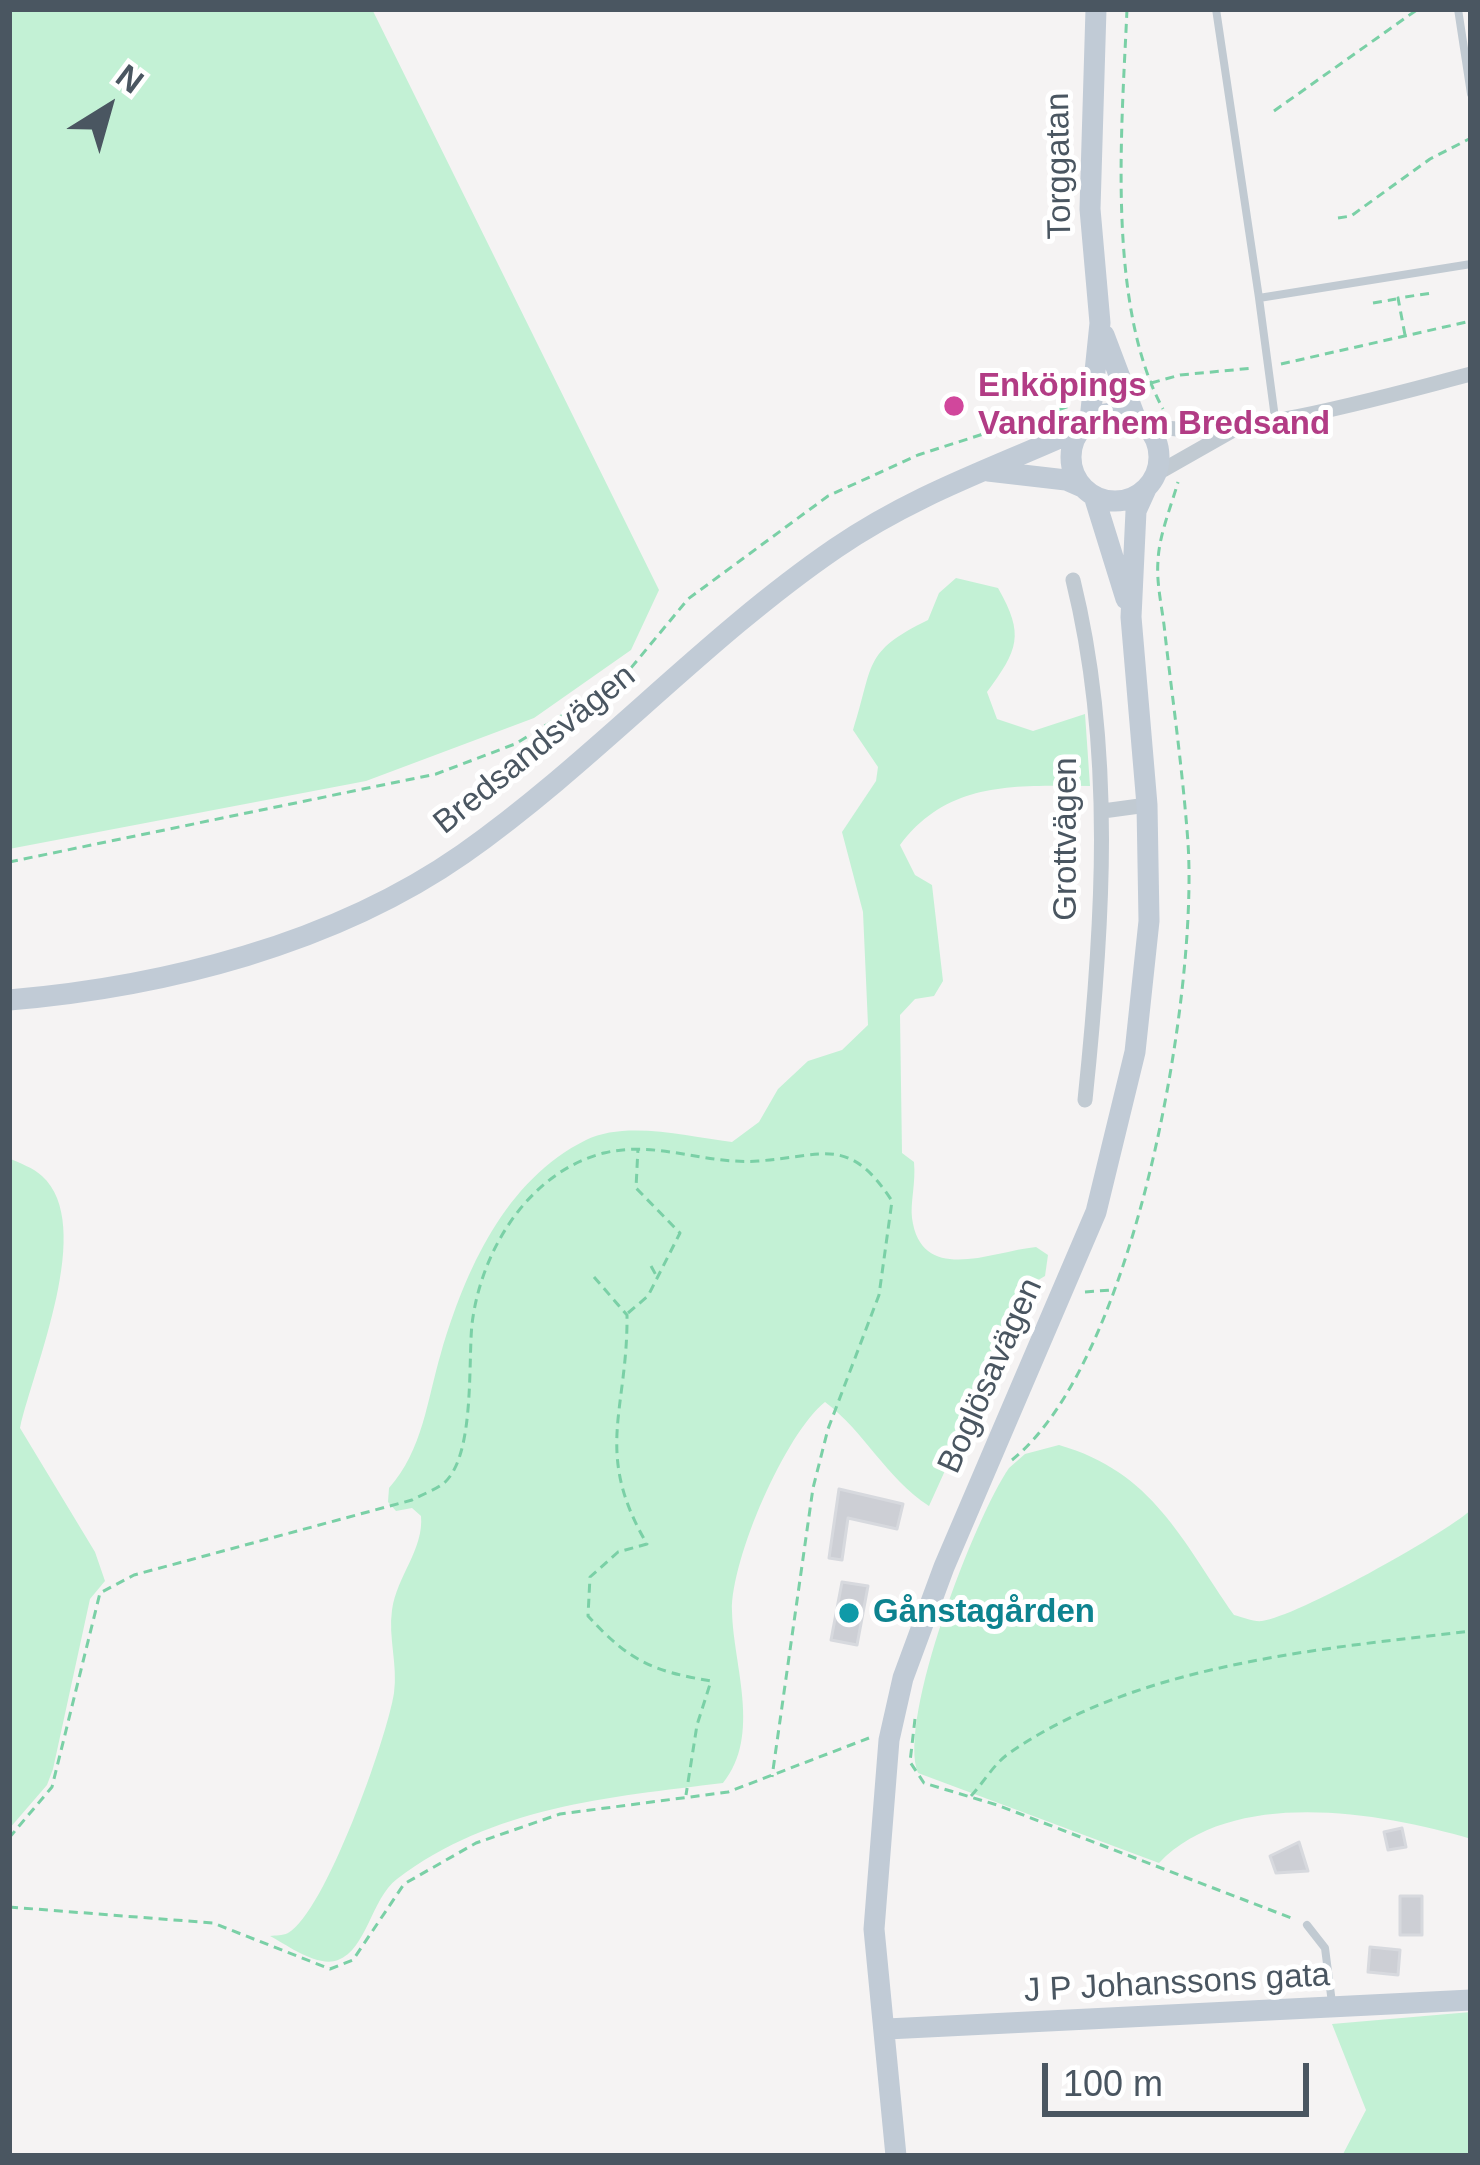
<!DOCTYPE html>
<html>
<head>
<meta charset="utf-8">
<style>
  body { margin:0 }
  #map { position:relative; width:1480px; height:2165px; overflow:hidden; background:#f5f3f3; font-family:Arial,sans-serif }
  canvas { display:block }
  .frame { position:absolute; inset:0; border:12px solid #4a5661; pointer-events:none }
  .north { position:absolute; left:48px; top:48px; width:120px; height:120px; -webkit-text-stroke:9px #fff; paint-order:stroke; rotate:37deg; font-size:33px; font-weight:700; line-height:48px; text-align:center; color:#4a5661 }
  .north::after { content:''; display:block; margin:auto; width:42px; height:54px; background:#4a5661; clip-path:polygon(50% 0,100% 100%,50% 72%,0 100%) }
  .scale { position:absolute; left:1042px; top:2063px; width:267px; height:54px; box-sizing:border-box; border:6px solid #4a5661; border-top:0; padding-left:15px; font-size:36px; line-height:42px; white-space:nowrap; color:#4a5661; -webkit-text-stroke:9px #fff; paint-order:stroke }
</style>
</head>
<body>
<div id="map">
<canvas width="1480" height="2165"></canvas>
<div class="frame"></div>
<div class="north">N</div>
<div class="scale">100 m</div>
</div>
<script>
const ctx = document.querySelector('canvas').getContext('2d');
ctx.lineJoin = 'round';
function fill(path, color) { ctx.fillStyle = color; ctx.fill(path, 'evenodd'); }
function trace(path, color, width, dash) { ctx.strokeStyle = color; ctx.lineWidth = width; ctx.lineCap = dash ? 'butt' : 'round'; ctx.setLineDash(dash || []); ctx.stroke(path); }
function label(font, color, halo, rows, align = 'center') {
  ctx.font = font + ' Arial,sans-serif'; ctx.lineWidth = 10; ctx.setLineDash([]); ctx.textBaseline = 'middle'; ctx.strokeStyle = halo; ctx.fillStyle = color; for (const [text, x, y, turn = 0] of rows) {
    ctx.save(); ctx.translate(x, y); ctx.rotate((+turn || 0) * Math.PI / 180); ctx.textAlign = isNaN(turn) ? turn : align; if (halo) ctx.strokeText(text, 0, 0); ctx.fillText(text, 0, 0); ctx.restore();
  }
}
const green = new Path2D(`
  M 9,9 L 372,9 L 659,590 L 631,650 L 534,718 L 366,781 L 9,849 Z
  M 956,578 L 998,588 C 1025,635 1018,650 987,692 L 997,719 L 1033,731 L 1085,714 L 1090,786 C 1016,786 949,780 900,845 L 915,875 L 932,885 L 943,981 L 934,996 L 915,999 L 900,1015 L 902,1153 L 914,1162 C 916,1183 910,1203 912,1218 C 921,1286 993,1251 1036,1247 L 1048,1255 L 1045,1276 L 1030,1285 L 1019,1307 L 929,1506 C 885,1477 865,1432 825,1402 C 785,1434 731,1559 732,1611 C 733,1665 762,1735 723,1783 C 609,1797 492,1807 397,1879 C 371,1899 367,1949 338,1960 C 318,1968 287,1945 270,1936 C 276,1935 282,1936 288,1933 C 325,1913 387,1738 394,1693 C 398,1665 388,1637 392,1610 C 397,1576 424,1549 421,1516 L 412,1508 L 396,1511 L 388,1502 L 389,1488 C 423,1450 427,1400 441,1353 C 465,1271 505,1180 586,1140 C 627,1120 689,1137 732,1142 L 759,1122 L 778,1089 L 808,1061 L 842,1050 L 868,1025 L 863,912 L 842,832 L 876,781 L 878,767 L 853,730 C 874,665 862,652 928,620 L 939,593 Z
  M 9,1158 C 19,1163 34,1168 42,1176 C 96,1225 34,1366 20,1428 L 95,1552 L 105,1581 L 90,1599 L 53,1769 L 47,1785 L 9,1829 Z
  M 1059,1445 C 1153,1472 1181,1539 1234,1615 C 1242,1617 1254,1622 1262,1621 C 1298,1616 1441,1536 1471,1510 L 1471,1839 C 1379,1812 1232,1787 1159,1863 L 918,1773 C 897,1719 975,1517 1009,1468 L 1025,1454 Z
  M 1471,2012 L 1471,2156 L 1342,2156 L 1366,2110 L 1332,2024 Z`);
const building = new Path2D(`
  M 839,1489 L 903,1504 L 897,1529 L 848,1518 L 842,1560 L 829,1558 Z
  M 842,1582 L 868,1586 L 857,1645 L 831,1640 Z
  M 1402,1828 L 1406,1847 L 1388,1850 L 1384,1832 Z
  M 1299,1842 L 1308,1871 L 1276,1873 L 1270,1856 Z
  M 1400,1896 L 1422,1896 L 1422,1935 L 1400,1935 Z
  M 1370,1947 L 1400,1950 L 1398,1975 L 1368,1972 Z`);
const path = new Path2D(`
  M 1127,9 C 1122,126 1106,304 1163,409
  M 1274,111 L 1418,9
  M 1338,218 L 1351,216 L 1430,159 L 1471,138
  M 1373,303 L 1396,299
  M 1405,335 L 1398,298 L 1432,293
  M 1281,364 L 1471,321
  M 1151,383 L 1180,375 L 1254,368
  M 9,862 L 436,774 L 515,744 L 621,680 L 688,599 L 828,496 L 918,455 L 1073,405
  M 651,1266 L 657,1277
  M 594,1277 L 627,1315 C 628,1411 593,1452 647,1544 L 618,1552 L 590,1577 L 588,1616 C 629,1661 652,1671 711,1681 L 697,1725 L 686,1795
  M 1085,1292 L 1111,1290
  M 628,1313 L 648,1296 L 680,1233 L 636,1188 L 638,1148
  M 1012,1460 C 1135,1361 1198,996 1188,843 C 1183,773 1173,703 1165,634 C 1163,611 1156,584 1158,561 C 1159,535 1171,507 1178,482
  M 915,1719 L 910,1762 L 924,1783 L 997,1805 L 1294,1919
  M 971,1796 C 983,1783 994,1764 1008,1754 C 1136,1664 1320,1649 1471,1631
  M 9,1838 L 52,1787 L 100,1593 L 134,1575 L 412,1500 C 421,1495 435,1490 444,1483 C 475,1456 468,1363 472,1324 C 481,1250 529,1172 604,1153 C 657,1140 705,1165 758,1161 C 825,1156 849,1135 892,1201 L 879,1295 L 828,1429 L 813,1488 L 772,1777
  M 9,1907 L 213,1923 L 330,1969 L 353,1960 L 404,1884 L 476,1843 L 560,1814 L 728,1792 L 869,1738`);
const lane = new Path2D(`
  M 1216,9 L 1259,298
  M 1458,9 L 1471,94
  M 1275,418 L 1259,298 L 1471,264
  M 1307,1925 L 1325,1948 L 1332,2003`);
const street = new Path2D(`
  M 1147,425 C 1226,444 1389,395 1471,374
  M 1156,474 L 1237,428
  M 1073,580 C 1115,750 1103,928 1085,1100
  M 1103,811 L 1147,805`);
const secondary = new Path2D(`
  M 1104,335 L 1135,417
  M1071 457a44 44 0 1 1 88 0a44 44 0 1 1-88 0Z
  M 1090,420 L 1100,323 L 1090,209 L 1096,9
  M 988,471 L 1066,480 L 1082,487
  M 1094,496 L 1126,599
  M 9,1000 C 164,987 334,944 463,854 C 595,761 703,639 836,548 C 915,494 994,468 1080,429
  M 887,2029 L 1471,2000
  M 896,2156 L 874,1929 L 889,1740 L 903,1678 L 944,1567 L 1096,1212 L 1135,1052 L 1149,921 L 1147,805 L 1131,617 L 1136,511 L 1146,489`);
const markers = [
  [954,406,12,"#d1479c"],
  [849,1613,12,"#0f9aa8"]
];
const streetNames = [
  ["Torggatan",1060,166,-91],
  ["Bredsandsvägen",535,750,-39],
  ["Grottvägen",1067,839,-90],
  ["Boglösavägen",991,1376,-66],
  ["J P Johanssons gata",1177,1984,-3]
];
const hotelNames = [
  ["Enköpings",978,387],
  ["Vandrarhem Bredsand",978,425]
];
const cultureNames = [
  ["Gånstagården",873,1613]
];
fill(green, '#c3f1d5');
fill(building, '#cdcfd5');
trace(building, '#d7d9de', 3);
trace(path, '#7ad0a6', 3, [9, 6]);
trace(lane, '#c1cad2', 8);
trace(street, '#c1cad2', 15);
trace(secondary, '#c1cbd6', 21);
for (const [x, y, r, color] of markers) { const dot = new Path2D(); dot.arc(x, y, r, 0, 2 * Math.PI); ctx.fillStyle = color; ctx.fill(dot); trace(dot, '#fff', 4.5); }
label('33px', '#4a5661', '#fff', streetNames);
label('bold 33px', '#b23c85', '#fff', hotelNames, 'left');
label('bold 33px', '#0d838f', '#fff', cultureNames, 'left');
</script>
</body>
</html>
